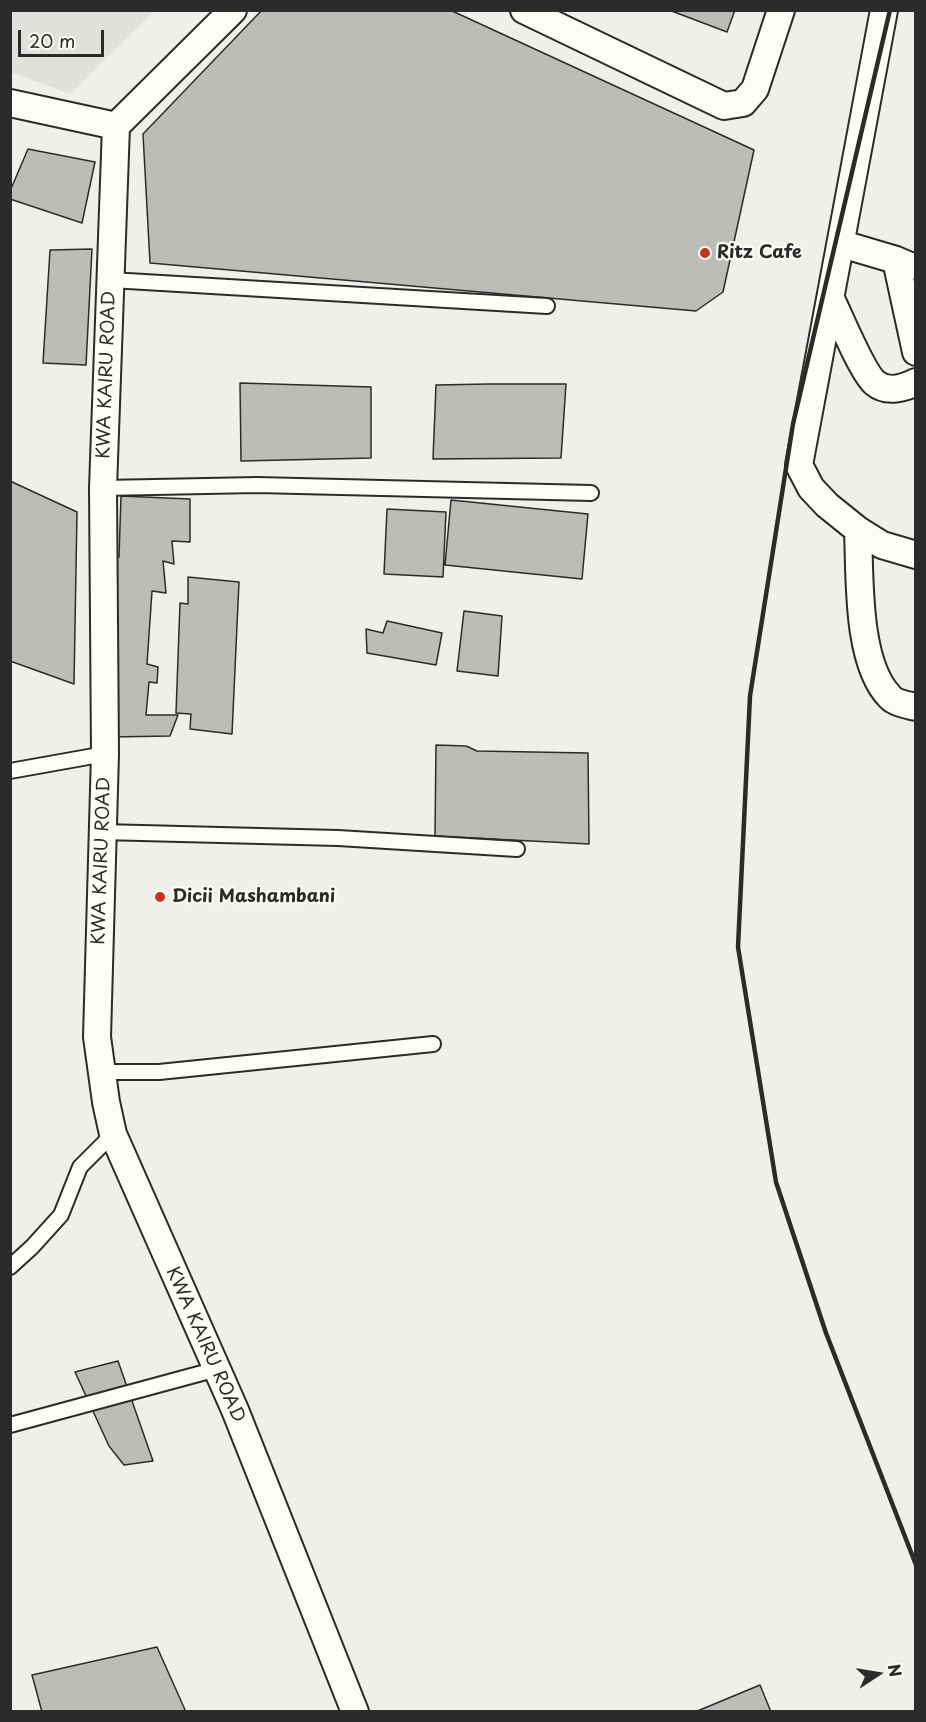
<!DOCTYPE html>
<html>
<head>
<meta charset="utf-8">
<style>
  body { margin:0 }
  #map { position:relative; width:926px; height:1722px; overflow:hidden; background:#f0efeb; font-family:"Playpen Sans",sans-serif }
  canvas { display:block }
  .frame { position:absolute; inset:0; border:12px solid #2b2b2b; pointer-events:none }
  .north { position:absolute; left:848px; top:1644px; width:60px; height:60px; -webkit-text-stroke:4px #fdfcf7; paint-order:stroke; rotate:78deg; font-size:16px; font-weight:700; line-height:24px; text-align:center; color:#2b2b2b }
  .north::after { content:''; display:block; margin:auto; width:21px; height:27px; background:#2b2b2b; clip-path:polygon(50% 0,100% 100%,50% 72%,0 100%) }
  .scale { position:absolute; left:18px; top:30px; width:86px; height:27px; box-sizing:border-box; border:3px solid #2b2b2b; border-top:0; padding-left:8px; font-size:18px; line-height:21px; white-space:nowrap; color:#2b2b2b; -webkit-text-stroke:4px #fdfcf7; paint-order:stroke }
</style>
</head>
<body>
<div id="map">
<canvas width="926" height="1722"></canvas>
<div class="frame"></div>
<div class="north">N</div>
<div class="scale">20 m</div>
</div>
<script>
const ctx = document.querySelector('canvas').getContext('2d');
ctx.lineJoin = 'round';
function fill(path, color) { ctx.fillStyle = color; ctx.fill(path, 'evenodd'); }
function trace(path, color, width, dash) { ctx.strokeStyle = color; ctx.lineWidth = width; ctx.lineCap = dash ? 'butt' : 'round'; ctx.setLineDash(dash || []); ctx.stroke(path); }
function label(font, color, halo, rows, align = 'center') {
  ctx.font = font + ' "Playpen Sans",sans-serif'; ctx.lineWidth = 4.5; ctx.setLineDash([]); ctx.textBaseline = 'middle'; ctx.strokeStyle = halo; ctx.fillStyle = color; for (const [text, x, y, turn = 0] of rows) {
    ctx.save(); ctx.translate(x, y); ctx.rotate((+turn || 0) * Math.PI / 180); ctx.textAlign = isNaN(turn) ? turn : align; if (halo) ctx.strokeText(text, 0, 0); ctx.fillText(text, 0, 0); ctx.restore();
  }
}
const built = new Path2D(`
  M 10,11 L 11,10 L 154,11 L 70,94 L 11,72 Z`);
const building = new Path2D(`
  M 262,10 L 450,10 L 754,150 L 723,292 L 696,311 L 150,263 L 143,134 Z
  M 669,10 L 735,10 L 727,32 Z
  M 28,149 L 95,162 L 82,223 L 10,199 L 10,191 Z
  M 92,249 L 86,365 L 43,363 L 50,250 Z
  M 240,383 L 371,387 L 371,458 L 241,461 Z
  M 489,384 L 566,384 L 561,458 L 433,459 L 436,385 Z
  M 10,481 L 77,512 L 74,684 L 10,661 Z
  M 121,496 L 190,499 L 190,542 L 172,541 L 174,564 L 163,561 L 166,593 L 152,591 L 147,664 L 158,667 L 157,683 L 149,682 L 146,715 L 178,715 L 170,736 L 110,737 L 111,557 L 119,557 Z
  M 451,500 L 588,514 L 582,579 L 445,565 Z
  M 387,509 L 446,512 L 443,577 L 384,574 Z
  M 188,577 L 239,582 L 232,734 L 190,729 L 191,714 L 176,713 L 180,603 L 188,604 Z
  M 464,611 L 502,616 L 498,676 L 457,671 Z
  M 387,621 L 442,633 L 436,665 L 367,653 L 366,629 L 383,633 Z
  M 436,745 L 466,746 L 477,751 L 588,753 L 589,844 L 435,836 Z
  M 118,1361 L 153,1461 L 124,1465 L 109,1446 L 75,1372 Z
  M 157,1647 L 186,1712 L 42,1712 L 32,1675 Z
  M 760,1685 L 771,1712 L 695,1712 Z`);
const lane = new Path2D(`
  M 111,280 L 547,306
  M 103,488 L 257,485 L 591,493
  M 10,771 L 105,754
  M 102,832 L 338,838 L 517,849
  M 103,1072 L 159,1072 L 433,1044
  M 10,1267 L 32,1247 L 61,1215 L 80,1167 L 113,1134
  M 10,1425 L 217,1369`);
const street = new Path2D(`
  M 233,10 L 116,126 L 103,488 L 105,754 L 97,1037 L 106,1102 L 113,1134 L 235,1410 L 355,1712
  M 524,10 L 724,106 L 743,103 L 755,89 L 781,10
  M 884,10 L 799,465 L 811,488 L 827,505 L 858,530 L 882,545 L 916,555
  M 10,103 L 116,126
  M 842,244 L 896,260 L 910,266
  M 896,260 L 916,352
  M 831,299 C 840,317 862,372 875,383 C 887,393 904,388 916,382
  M 858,530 C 860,575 856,663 890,697 C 895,703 908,705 916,707`);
const rail = new Path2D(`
  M 890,10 L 793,424 L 750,696 L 738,947 L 776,1182 L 826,1333 L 916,1565`);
const markers = [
  [705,253,6,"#c8321e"],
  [160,897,6,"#c8321e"]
];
const poiNames = [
  ["Ritz Cafe",717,253],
  ["Dicii Mashambani",172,897]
];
const streetNames = [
  ["KWA KAIRU ROAD",107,375,-88],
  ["KWA KAIRU ROAD",102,861,-88],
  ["KWA KAIRU ROAD",205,1345,66]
];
fill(built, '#e1e0dc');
fill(building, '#bdbcb8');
trace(building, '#2b2b2b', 1.5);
trace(lane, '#2b2b2b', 18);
trace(street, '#2b2b2b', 30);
trace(lane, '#fdfcf7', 14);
trace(street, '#fdfcf7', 26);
trace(rail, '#2b2b2b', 4.5);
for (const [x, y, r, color] of markers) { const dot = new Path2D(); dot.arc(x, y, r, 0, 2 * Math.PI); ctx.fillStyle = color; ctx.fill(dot); trace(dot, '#fdfcf7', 2); }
label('bold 18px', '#2b2b2b', '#fdfcf7', poiNames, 'left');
label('18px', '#2b2b2b', '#fdfcf7', streetNames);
</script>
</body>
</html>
